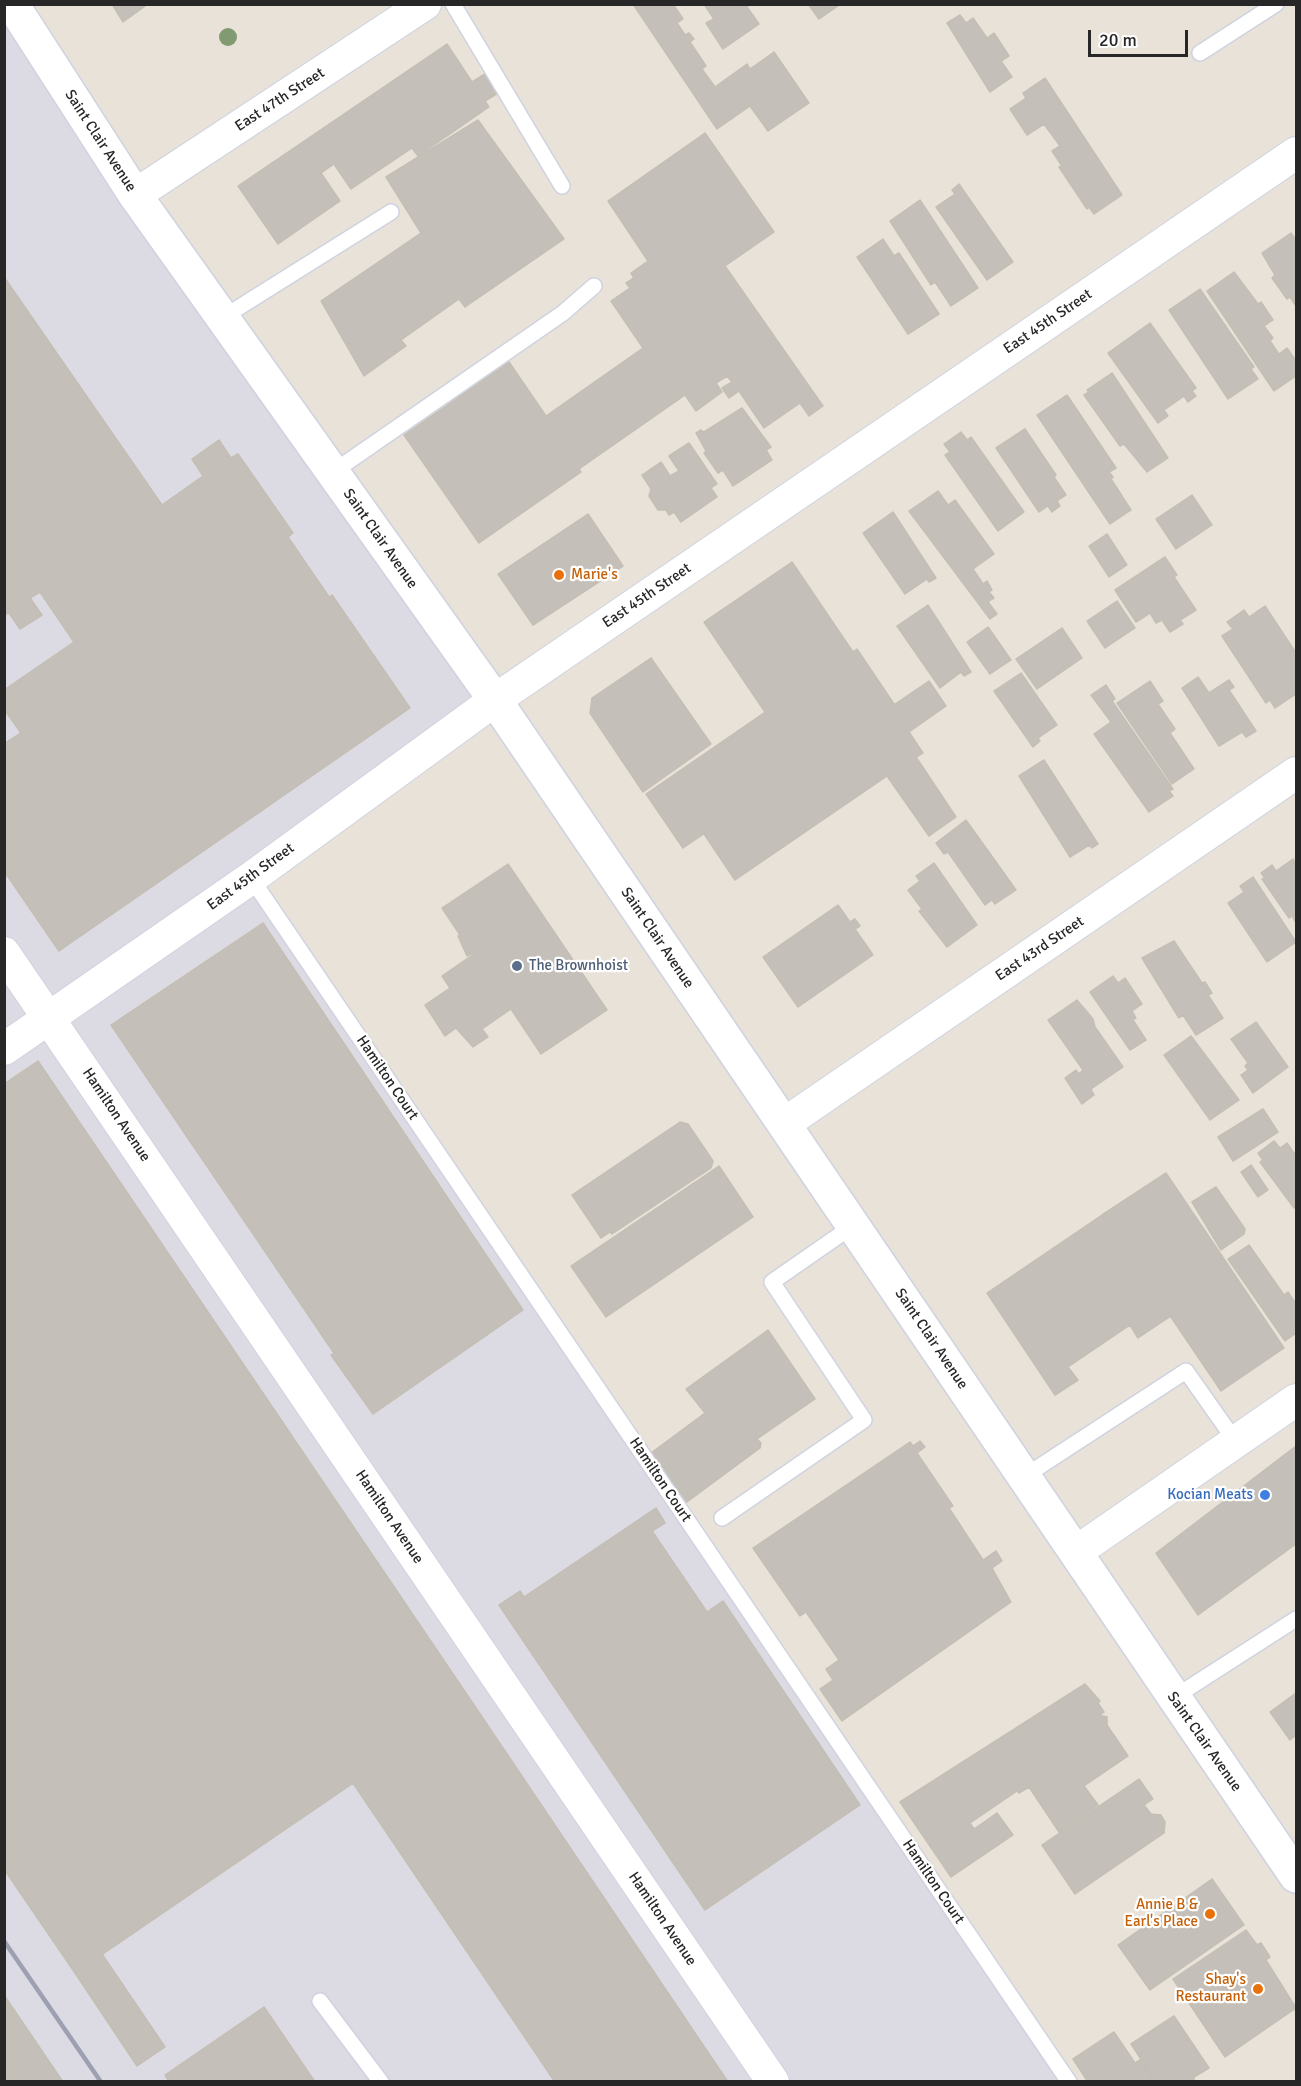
<!DOCTYPE html>
<html>
<head>
<meta charset="utf-8">
<style>
  body { margin:0 }
  #map { position:relative; width:1301px; height:2086px; overflow:hidden; background:#e9e2d9; font-family:Signika,sans-serif }
  canvas { display:block }
  .frame { position:absolute; inset:0; border:6px solid #272727; pointer-events:none }
  .scale { position:absolute; left:1088px; top:30px; width:100px; height:27px; box-sizing:border-box; border:3px solid #272727; border-top:0; padding-left:8px; font-size:18px; line-height:21px; white-space:nowrap; color:#272727; -webkit-text-stroke:4px #fff; paint-order:stroke }
</style>
</head>
<body>
<div id="map">
<canvas width="1301" height="2086"></canvas>
<div class="frame"></div>
<div class="scale">20 m</div>
</div>
<script>
const ctx = document.querySelector('canvas').getContext('2d');
ctx.lineJoin = 'round';
function fill(path, color) { ctx.fillStyle = color; ctx.fill(path, 'evenodd'); }
function trace(path, color, width, dash) { ctx.strokeStyle = color; ctx.lineWidth = width; ctx.lineCap = dash ? 'butt' : 'round'; ctx.setLineDash(dash || []); ctx.stroke(path); }
function label(font, color, halo, rows, align = 'center') {
  ctx.font = font + ' Signika,sans-serif'; ctx.lineWidth = 4.5; ctx.setLineDash([]); ctx.textBaseline = 'middle'; ctx.strokeStyle = halo; ctx.fillStyle = color; for (const [text, x, y, turn = 0] of rows) {
    ctx.save(); ctx.translate(x, y); ctx.rotate((+turn || 0) * Math.PI / 180); ctx.textAlign = isNaN(turn) ? turn : align; if (halo) ctx.strokeText(text, 0, 0); ctx.fillText(text, 0, 0); ctx.restore();
  }
}
const industrial = new Path2D(`
  M 4,5 L 495,700 L 251,878 L 1069,2081 L 5,2082 Z`);
const building = new Path2D(`
  M 112,4 L 148,4 L 123,22 Z
  M 633,4 L 673,4 L 683,19 L 677,23 L 685,35 L 689,33 L 694,39 L 690,42 L 706,66 L 702,69 L 715,87 L 747,64 L 750,69 L 774,52 L 809,103 L 768,131 L 750,106 L 717,129 Z
  M 704,4 L 750,4 L 747,7 L 759,24 L 723,49 L 706,23 L 714,19 Z
  M 808,4 L 841,4 L 819,19 Z
  M 960,15 L 966,23 L 973,18 L 987,38 L 994,33 L 1009,56 L 1001,61 L 1012,77 L 990,92 L 947,23 Z
  M 447,44 L 472,82 L 488,72 L 501,91 L 485,101 L 489,107 L 418,156 L 412,148 L 351,189 L 334,164 L 321,173 L 340,201 L 278,244 L 238,186 Z
  M 1045,78 L 1122,195 L 1094,214 L 1089,207 L 1087,209 L 1059,167 L 1062,166 L 1052,151 L 1060,146 L 1044,124 L 1027,135 L 1010,109 L 1026,98 L 1023,93 Z
  M 478,120 L 564,239 L 465,307 L 459,299 L 401,340 L 406,346 L 364,376 L 321,301 L 421,233 L 386,177 Z
  M 705,133 L 774,232 L 725,266 L 823,406 L 809,416 L 800,403 L 764,428 L 739,391 L 729,398 L 722,388 L 732,382 L 727,376 L 716,383 L 722,392 L 696,411 L 685,395 L 579,469 L 581,472 L 479,543 L 404,435 L 509,362 L 546,416 L 643,348 L 611,301 L 630,288 L 626,283 L 634,278 L 631,273 L 648,261 L 608,201 Z
  M 959,184 L 1013,262 L 987,280 L 936,207 L 955,194 L 952,190 Z
  M 920,200 L 978,288 L 951,306 L 935,282 L 931,285 L 890,221 Z
  M 1291,233 L 1296,240 L 1296,306 L 1290,297 L 1287,299 L 1272,278 L 1275,275 L 1262,253 Z
  M 883,239 L 894,256 L 899,253 L 939,314 L 908,334 L 857,257 Z
  M 1234,272 L 1258,304 L 1261,302 L 1273,320 L 1264,326 L 1273,338 L 1270,341 L 1279,354 L 1287,348 L 1296,361 L 1296,376 L 1274,391 L 1207,291 Z
  M 4,277 L 162,505 L 203,476 L 192,459 L 219,440 L 231,458 L 238,454 L 293,533 L 288,537 L 329,597 L 332,595 L 410,708 L 59,951 L 4,871 L 4,744 L 21,733 L 4,709 L 4,690 L 74,642 L 40,592 L 30,598 L 42,615 L 20,629 L 9,613 L 6,614 L 4,612 Z
  M 1200,289 L 1254,367 L 1251,369 L 1258,379 L 1228,399 L 1169,310 Z
  M 1150,323 L 1196,388 L 1192,391 L 1196,396 L 1188,402 L 1184,396 L 1164,410 L 1168,416 L 1158,423 L 1108,353 Z
  M 1112,373 L 1168,458 L 1147,472 L 1124,444 L 1120,446 L 1084,395 L 1089,392 L 1087,390 Z
  M 1067,395 L 1116,468 L 1109,472 L 1113,477 L 1111,479 L 1131,510 L 1110,524 L 1037,415 Z
  M 742,408 L 771,447 L 766,450 L 772,460 L 733,486 L 723,470 L 718,473 L 704,453 L 706,451 L 696,433 L 701,430 L 704,432 Z
  M 1025,429 L 1056,475 L 1054,477 L 1066,495 L 1057,501 L 1060,506 L 1052,512 L 1048,506 L 1039,512 L 996,448 Z
  M 961,432 L 967,440 L 971,437 L 1024,512 L 998,531 L 945,455 L 950,452 L 944,444 Z
  M 689,443 L 717,484 L 711,488 L 717,497 L 681,522 L 674,512 L 669,515 L 666,510 L 658,510 L 649,496 L 651,489 L 642,475 L 661,462 L 670,476 L 679,471 L 669,456 Z
  M 938,491 L 948,505 L 955,500 L 994,554 L 973,569 L 983,584 L 987,581 L 992,590 L 989,592 L 994,598 L 988,602 L 997,614 L 990,619 L 909,511 Z
  M 1192,495 L 1212,525 L 1176,549 L 1156,519 Z
  M 893,512 L 936,578 L 929,582 L 927,579 L 905,594 L 863,533 Z
  M 588,514 L 623,566 L 533,625 L 498,574 Z
  M 1107,534 L 1127,565 L 1109,577 L 1089,546 Z
  M 1165,557 L 1177,575 L 1174,577 L 1196,610 L 1180,620 L 1183,624 L 1170,632 L 1162,620 L 1156,623 L 1150,613 L 1136,622 L 1115,590 Z
  M 792,562 L 853,652 L 765,712 L 704,622 Z
  M 1117,601 L 1135,628 L 1105,648 L 1087,621 Z
  M 928,605 L 971,672 L 964,676 L 961,672 L 940,688 L 897,626 Z
  M 1265,606 L 1296,653 L 1296,694 L 1275,708 L 1270,700 L 1266,703 L 1222,636 L 1233,629 L 1227,622 L 1244,610 L 1249,617 Z
  M 988,627 L 1011,660 L 990,674 L 967,642 Z
  M 1062,628 L 1082,658 L 1037,689 L 1016,659 Z
  M 857,649 L 894,704 L 683,848 L 646,794 Z
  M 651,658 L 711,744 L 643,792 L 590,713 L 592,698 Z
  M 1021,673 L 1057,725 L 1038,738 L 1040,741 L 1033,747 L 994,691 Z
  M 1198,677 L 1209,693 L 1229,680 L 1234,687 L 1229,690 L 1256,731 L 1246,737 L 1242,732 L 1219,746 L 1182,688 Z
  M 929,681 L 946,706 L 909,732 L 923,753 L 916,757 L 956,817 L 929,836 L 887,776 L 735,880 L 704,834 Z
  M 1150,681 L 1163,701 L 1158,704 L 1175,729 L 1170,733 L 1194,769 L 1172,784 L 1117,703 Z
  M 1106,685 L 1115,699 L 1112,701 L 1173,789 L 1169,791 L 1173,796 L 1149,812 L 1094,734 L 1111,722 L 1091,695 Z
  M 1044,760 L 1098,844 L 1092,848 L 1089,845 L 1070,857 L 1019,776 Z
  M 966,820 L 1016,890 L 995,904 L 992,900 L 985,905 L 948,852 L 944,854 L 936,843 Z
  M 1293,859 L 1296,864 L 1296,923 L 1292,916 L 1289,918 L 1262,879 L 1265,878 L 1261,873 L 1272,865 L 1276,871 Z
  M 934,863 L 977,925 L 947,947 L 919,911 L 922,909 L 908,890 L 920,881 L 916,876 Z
  M 508,864 L 607,1010 L 541,1054 L 511,1009 L 482,1029 L 488,1037 L 473,1047 L 456,1028 L 445,1036 L 425,1005 L 450,988 L 442,976 L 484,947 L 467,956 L 458,936 L 460,935 L 442,908 Z
  M 1253,877 L 1296,942 L 1267,962 L 1228,903 L 1244,892 L 1240,886 Z
  M 838,905 L 850,922 L 855,919 L 860,926 L 855,929 L 873,955 L 798,1007 L 763,957 Z
  M 263,923 L 523,1310 L 373,1414 L 331,1355 L 334,1353 L 111,1025 Z
  M 1174,941 L 1202,983 L 1205,982 L 1212,993 L 1208,995 L 1223,1018 L 1196,1035 L 1183,1015 L 1179,1018 L 1142,958 Z
  M 1113,976 L 1118,983 L 1125,978 L 1142,1004 L 1132,1011 L 1136,1018 L 1133,1020 L 1146,1040 L 1130,1050 L 1090,992 Z
  M 1077,1000 L 1093,1019 L 1095,1027 L 1123,1067 L 1091,1089 L 1094,1095 L 1082,1104 L 1065,1078 L 1076,1070 L 1079,1074 L 1083,1070 L 1048,1020 Z
  M 1256,1022 L 1288,1067 L 1253,1093 L 1241,1075 L 1248,1070 L 1245,1066 L 1248,1063 L 1231,1039 Z
  M 1191,1036 L 1239,1100 L 1210,1120 L 1164,1055 Z
  M 38,1061 L 472,1702 L 75,1973 L 4,1869 L 4,1084 Z
  M 1263,1109 L 1278,1132 L 1233,1161 L 1218,1137 Z
  M 680,1122 L 688,1124 L 713,1161 L 711,1168 L 612,1234 L 610,1232 L 601,1238 L 572,1195 Z
  M 1274,1141 L 1280,1148 L 1287,1143 L 1296,1156 L 1296,1206 L 1294,1208 L 1260,1162 L 1263,1160 L 1258,1153 Z
  M 1251,1165 L 1268,1190 L 1258,1197 L 1241,1172 Z
  M 719,1166 L 753,1217 L 606,1317 L 571,1266 Z
  M 1166,1173 L 1284,1348 L 1221,1391 L 1102,1215 Z
  M 1216,1187 L 1245,1229 L 1244,1234 L 1221,1250 L 1192,1202 Z
  M 1102,1215 L 1171,1316 L 1138,1338 L 1130,1325 L 1068,1367 L 1078,1380 L 1055,1395 L 987,1293 Z
  M 1249,1245 L 1284,1295 L 1288,1292 L 1296,1304 L 1296,1333 L 1285,1341 L 1228,1259 Z
  M 768,1330 L 815,1399 L 757,1439 L 761,1443 L 760,1448 L 687,1502 L 651,1453 L 705,1413 L 686,1389 Z
  M 920,1441 L 925,1447 L 917,1453 L 953,1506 L 949,1508 L 983,1560 L 996,1551 L 1002,1561 L 992,1568 L 1011,1602 L 842,1721 L 820,1689 L 833,1680 L 826,1669 L 839,1660 L 806,1612 L 800,1616 L 753,1548 L 910,1442 L 913,1446 Z
  M 1296,1446 L 1296,1544 L 1198,1615 L 1156,1553 Z
  M 656,1508 L 665,1523 L 652,1531 L 707,1612 L 723,1601 L 860,1805 L 705,1910 L 499,1605 L 520,1591 L 524,1597 Z
  M 1085,1684 L 1100,1701 L 1098,1703 L 1104,1712 L 1099,1715 L 1107,1717 L 1107,1725 L 1128,1756 L 1084,1786 L 1098,1805 L 1059,1832 L 1029,1787 L 1019,1793 L 1017,1791 L 970,1823 L 974,1829 L 997,1813 L 1013,1835 L 951,1877 L 900,1802 Z
  M 1296,1693 L 1296,1735 L 1290,1740 L 1270,1712 Z
  M 472,1702 L 728,2082 L 555,2082 L 353,1783 Z
  M 1139,1779 L 1153,1799 L 1144,1805 L 1151,1814 L 1161,1815 L 1165,1822 L 1164,1833 L 1075,1894 L 1042,1845 Z
  M 1212,1879 L 1244,1925 L 1150,1990 L 1118,1945 Z
  M 1246,1930 L 1257,1945 L 1261,1943 L 1270,1957 L 1266,1960 L 1296,2008 L 1225,2057 L 1173,1979 Z
  M 102,1954 L 165,2047 L 137,2066 L 75,1973 Z
  M 4,1995 L 63,2082 L 4,2082 Z
  M 264,2007 L 315,2082 L 169,2082 L 165,2075 Z
  M 1174,2016 L 1209,2068 L 1194,2077 L 1194,2082 L 1156,2082 L 1131,2044 Z
  M 1114,2032 L 1135,2063 L 1140,2060 L 1154,2082 L 1088,2082 L 1073,2059 Z`);
const service = new Path2D(`
  M 453,4 L 562,186
  M 1200,53 L 1276,4
  M 222,318 L 391,212
  M 333,472 L 563,313 L 594,286
  M 251,878 L 1069,2082
  M 1025,1476 L 1186,1371 L 1236,1442
  M 722,1518 L 864,1420 L 772,1282 L 854,1225
  M 1173,1698 L 1296,1619
  M 320,2001 L 381,2082`);
const minor = new Path2D(`
  M 135,195 L 425,4
  M 4,953 L 773,2082
  M 4,1049 L 251,878 L 495,700 L 1296,153
  M 784,1124 L 1296,773
  M 1076,1552 L 1296,1400`);
const secondary = new Path2D(`
  M 12,4 L 135,195 L 495,700 L 1296,1876`);
const rail = new Path2D(`
  M 4,1941 L 101,2082`);
const trees = [
  [228,37]
];
const markers = [
  [559,575,6,"#e8710a"],
  [517,966,6,"#5c6f8a"],
  [1265,1495,6,"#3f7fe0"],
  [1210,1914,6,"#e8710a"],
  [1258,1989,6,"#e8710a"]
];
const streetNames = [
  ["East 47th Street",280,100,-33],
  ["Saint Clair Avenue",100,141,57],
  ["East 45th Street",1048,322,-34],
  ["Saint Clair Avenue",380,539,55],
  ["East 45th Street",647,596,-34],
  ["East 45th Street",251,877,-36],
  ["Saint Clair Avenue",657,938,56],
  ["East 43rd Street",1040,949,-34],
  ["Hamilton Court",387,1078,56],
  ["Hamilton Avenue",116,1115,56],
  ["Saint Clair Avenue",931,1339,56],
  ["Hamilton Court",660,1480,56],
  ["Hamilton Avenue",389,1517,56],
  ["Saint Clair Avenue",1204,1742,55],
  ["Hamilton Court",933,1882,56],
  ["Hamilton Avenue",662,1919,56]
];
const foodNames = [
  ["Marie's",571,575,"left"],
  ["Annie B &",1198,1905],
  ["Earl's Place",1198,1922],
  ["Shay's",1246,1980],
  ["Restaurant",1246,1997]
];
const serviceNames = [
  ["The Brownhoist",529,966]
];
const shopNames = [
  ["Kocian Meats",1253,1495]
];
fill(industrial, '#dcdae2');
fill(building, '#c4bfb9');
trace(building, '#c4beb4', 1.5);
trace(service, '#cfd3e0', 18);
trace(minor, '#cfd3e0', 34);
trace(secondary, '#cfd3e0', 36);
trace(service, '#fff', 15);
trace(minor, '#fff', 32);
trace(secondary, '#fff', 33);
trace(rail, '#9da0b1', 4.5);
ctx.fillStyle = '#829a72';
for (const [x, y] of trees) { ctx.beginPath(); ctx.arc(x, y, 9, 0, 2 * Math.PI); ctx.fill(); }
for (const [x, y, r, color] of markers) { const dot = new Path2D(); dot.arc(x, y, r, 0, 2 * Math.PI); ctx.fillStyle = color; ctx.fill(dot); trace(dot, '#fff', 2); }
label('15px', '#272727', '#fff', streetNames);
label('15px', '#c56008', '#fff', foodNames, 'right');
label('15px', '#4e5e75', '#fff', serviceNames, 'left');
label('15px', '#366cbe', '#fff', shopNames, 'right');
</script>
</body>
</html>
